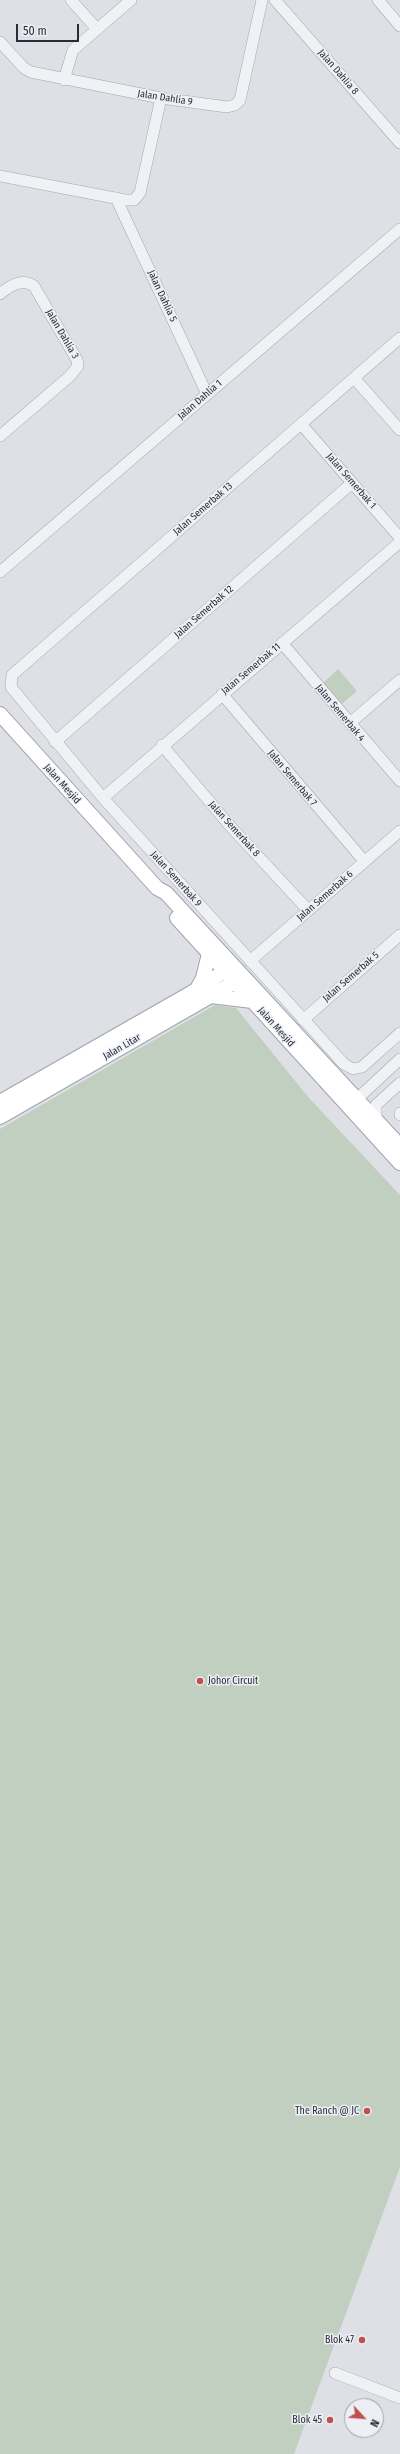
<!DOCTYPE html>
<html>
<head>
<meta charset="utf-8">
<style>
  body { margin:0 }
  #map { position:relative; width:400px; height:2454px; overflow:hidden; background:#dee0e6; font-family:"Fira Sans Condensed",sans-serif }
  canvas { display:block }
  .north { position:absolute; left:344px; top:2398px; width:40px; height:40px; box-sizing:border-box; background:#edeff4; border:1px solid #9fa1aa; border-radius:50%; rotate:116deg; font-size:11px; font-weight:700; line-height:16px; text-align:center; color:#292c3b }
  .north::after { content:''; display:block; margin:auto; width:14px; height:18px; background:#c0504e; clip-path:polygon(50% 0,100% 100%,50% 72%,0 100%) }
  .scale { position:absolute; left:16px; top:24px; width:63px; height:18px; box-sizing:border-box; border:2px solid #292c3b; border-top:0; padding-left:5px; font-size:12px; line-height:14px; white-space:nowrap; color:#292c3b; -webkit-text-stroke:3px #edeff4; paint-order:stroke }
</style>
</head>
<body>
<div id="map">
<canvas width="400" height="2454"></canvas>
<div class="north">N</div>
<div class="scale">50 m</div>
</div>
<script>
const ctx = document.querySelector('canvas').getContext('2d');
ctx.lineJoin = 'round';
function fill(path, color) { ctx.fillStyle = color; ctx.fill(path, 'evenodd'); }
function trace(path, color, width, dash) { ctx.strokeStyle = color; ctx.lineWidth = width; ctx.lineCap = dash ? 'butt' : 'round'; ctx.setLineDash(dash || []); ctx.stroke(path); }
function label(font, color, halo, rows, align = 'center') {
  ctx.font = font + ' "Fira Sans Condensed",sans-serif'; ctx.lineWidth = 3; ctx.setLineDash([]); ctx.textBaseline = 'middle'; ctx.strokeStyle = halo; ctx.fillStyle = color; for (const [text, x, y, turn = 0] of rows) {
    ctx.save(); ctx.translate(x, y); ctx.rotate((+turn || 0) * Math.PI / 180); ctx.textAlign = isNaN(turn) ? turn : align; if (halo) ctx.strokeText(text, 0, 0); ctx.fillText(text, 0, 0); ctx.restore();
  }
}
const green = new Path2D(`
  M 338,669 L 357,691 L 342,704 L 323,683 Z
  M 215,1005 L 236,1008 L 309,1098 L 400,1195 L 400,2167 L 294,2454 L 0,2454 L 0,1129 Z`);
const minor = new Path2D(`
  M 71,0 L 97,29
  M 275,0 L 400,143
  M 378,0 L 400,26
  M 0,42 L 24,68 L 31,72 L 161,98 L 227,107 L 235,105 L 240,100 L 262,0
  M 64,80 L 73,50 L 131,0
  M 0,176 L 125,200 L 134,200 L 140,193 L 161,98
  M 116,198 L 207,394
  M 0,294 C 9,286 22,278 34,286 L 77,360 L 78,366 L 70,376 L 0,436
  M 400,338 L 12,675 L 11,687 L 103,798 L 344,1064 L 353,1069 L 362,1067 L 400,1033
  M 354,378 L 400,430
  M 301,424 L 400,538
  M 0,572 L 400,229
  M 282,643 L 400,781
  M 222,694 L 364,861
  M 350,723 L 400,680
  M 55,742 L 352,483
  M 162,745 L 230,826 L 308,910
  M 103,798 L 400,542
  M 250,961 L 400,831
  M 303,1020 L 400,935
  M 355,1107 L 357,1099 L 400,1059
  M 400,1113 L 400,1115
  M 376,1121 L 376,1105 L 400,1083
  M 335,2373 L 400,2398`);
const major = new Path2D(`
  M 0,714 L 157,888 L 166,893 L 400,1146
  M 177,918 L 400,1163
  M 197,989 L 203,978 L 209,954
  M 211,996 L 252,1001
  M 0,1102 L 191,993 L 231,967
  M 0,1117 L 242,978`);
const markers = [
  [200,1681,4,"#c0504e"],
  [367,2111,4,"#c0504e"],
  [362,2340,4,"#c0504e"],
  [330,2420,4,"#c0504e"]
];
const streetNames = [
  ["Jalan Dahlia 8",338,72,49],
  ["Jalan Dahlia 9",165,98,9],
  ["Jalan Dahlia 5",162,296,65],
  ["Jalan Dahlia 3",62,334,60],
  ["Jalan Dahlia 1",200,400,-41],
  ["Jalan Semerbak 1",351,481,49],
  ["Jalan Semerbak 13",203,509,-41],
  ["Jalan Semerbak 12",204,612,-41],
  ["Jalan Semerbak 11",251,669,-40],
  ["Jalan Semerbak 4",340,713,50],
  ["Jalan Semerbak 7",292,778,50],
  ["Jalan Mesjid",62,784,48],
  ["Jalan Semerbak 8",234,829,48],
  ["Jalan Semerbak 9",176,879,48],
  ["Jalan Semerbak 6",325,896,-41],
  ["Jalan Semerbak 5",351,977,-41],
  ["Jalan Mesjid",276,1027,48],
  ["Jalan Litar",122,1047,-30]
];
const poiNames = [
  ["Johor Circuit",208,1681,"left"],
  ["The Ranch @ JC",359,2111],
  ["Blok 47",354,2340],
  ["Blok 45",322,2420]
];
fill(green, '#c1cfc0');
trace(minor, '#a4a6af', 12);
trace(major, '#9fa3b0', 16);
trace(minor, '#f0f1f5', 11);
trace(major, '#fff', 14);
for (const [x, y, r, color] of markers) { const dot = new Path2D(); dot.arc(x, y, r, 0, 2 * Math.PI); ctx.fillStyle = color; ctx.fill(dot); trace(dot, '#edeff4', 1.5); }
label('10px', '#292c3b', '#edeff4', streetNames);
label('10px', '#292c3b', '#edeff4', poiNames, 'right');
</script>
</body>
</html>
